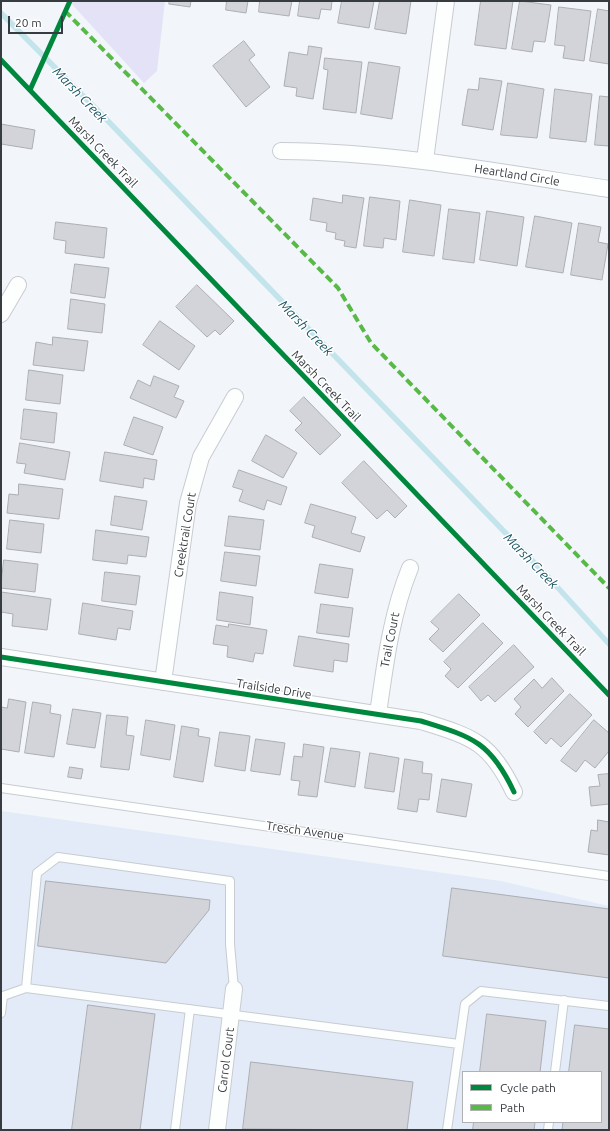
<!DOCTYPE html>
<html>
<head>
<meta charset="utf-8">
<style>
  body { margin:0 }
  #map { position:relative; width:610px; height:1131px; overflow:hidden; background:#f2f6fb; font-family:Ubuntu,sans-serif }
  canvas { display:block }
  .frame { position:absolute; inset:0; border:2px solid #373c41; pointer-events:none }
  .legend { position:absolute; left:462px; top:1071px; width:140px; height:52px; box-sizing:border-box; background:#fff; border:1px solid #afb1b3; margin:0; padding:5px 7px; list-style:none; font-size:12px; color:#373c41 }
  .legend li { display:flex; align-items:center; gap:8px; height:20px }
  .legend b { width:20px; border:1px solid #afb1b3 }
  .scale { position:absolute; left:8px; top:16px; width:55px; height:18px; box-sizing:border-box; border:2px solid #373c41; border-top:0; padding-left:5px; font-size:12px; line-height:14px; white-space:nowrap; color:#373c41; -webkit-text-stroke:3px #fff; paint-order:stroke }
</style>
</head>
<body>
<div id="map">
<canvas width="610" height="1131"></canvas>
<div class="frame"></div>
<ul class="legend">
<li><b style="height:5px;background:#00873e"></b>Cycle path</li>
<li><b style="height:5px;background:#58b947"></b>Path</li>
</ul>
<div class="scale">20 m</div>
</div>
<script>
const ctx = document.querySelector('canvas').getContext('2d');
ctx.lineJoin = 'round';
function fill(path, color) { ctx.fillStyle = color; ctx.fill(path, 'evenodd'); }
function trace(path, color, width, dash) { ctx.strokeStyle = color; ctx.lineWidth = width; ctx.lineCap = dash ? 'butt' : 'round'; ctx.setLineDash(dash || []); ctx.stroke(path); }
function label(font, color, halo, rows, align = 'center') {
  ctx.font = font + ' Ubuntu,sans-serif'; ctx.lineWidth = 3; ctx.setLineDash([]); ctx.textBaseline = 'middle'; ctx.strokeStyle = halo; ctx.fillStyle = color; for (const [text, x, y, turn = 0] of rows) {
    ctx.save(); ctx.translate(x, y); ctx.rotate((+turn || 0) * Math.PI / 180); ctx.textAlign = isNaN(turn) ? turn : align; if (halo) ctx.strokeText(text, 0, 0); ctx.fillText(text, 0, 0); ctx.restore();
  }
}
const built = new Path2D(`
  M 1,811 L 501,881 L 609,906 L 609,1130 L 1,1130 ZM 463,1072 L 601,1072 L 601,1122 L 463,1122 Z`);
const green = new Path2D(`
  M 69,1 L 165,1 L 157,71 L 144,83 Z`);
const stream = new Path2D(`
  M 1,13 L 107,120 L 550,579 L 609,644`);
const building = new Path2D(`
  M 170,1 L 191,1 L 190,7 L 169,4 Z
  M 227,1 L 248,1 L 246,13 L 226,10 Z
  M 260,1 L 292,1 L 289,16 L 259,12 Z
  M 300,1 L 332,1 L 331,10 L 321,9 L 319,19 L 298,16 Z
  M 342,1 L 374,1 L 369,28 L 338,23 Z
  M 380,1 L 411,1 L 406,34 L 375,29 Z
  M 481,1 L 513,1 L 506,49 L 475,45 Z
  M 520,1 L 551,5 L 545,42 L 534,41 L 532,52 L 512,49 Z
  M 559,7 L 591,11 L 584,61 L 563,58 L 565,46 L 555,45 Z
  M 598,9 L 609,11 L 609,64 L 590,61 Z
  M 244,41 L 255,55 L 249,60 L 270,87 L 246,107 L 213,66 Z
  M 309,46 L 322,48 L 313,99 L 296,96 L 297,88 L 284,86 L 289,52 L 307,55 Z
  M 325,58 L 362,62 L 356,113 L 323,109 L 328,70 L 324,69 Z
  M 369,62 L 400,67 L 392,119 L 361,114 Z
  M 480,78 L 502,81 L 493,130 L 462,125 L 468,89 L 478,90 Z
  M 508,83 L 544,89 L 537,138 L 501,135 Z
  M 555,89 L 592,94 L 586,142 L 550,138 Z
  M 600,96 L 609,97 L 609,146 L 595,145 Z
  M 1,124 L 35,130 L 32,149 L 1,144 Z
  M 343,195 L 364,198 L 356,248 L 344,246 L 345,241 L 335,239 L 336,233 L 326,231 L 327,223 L 310,220 L 313,198 L 342,203 Z
  M 370,197 L 400,201 L 396,240 L 384,238 L 383,248 L 364,246 Z
  M 410,200 L 441,205 L 434,256 L 403,252 Z
  M 449,209 L 480,213 L 474,263 L 443,259 Z
  M 487,211 L 524,217 L 517,266 L 480,260 Z
  M 535,216 L 572,223 L 563,273 L 526,267 Z
  M 56,222 L 107,228 L 104,258 L 65,253 L 66,241 L 54,239 Z
  M 579,223 L 601,227 L 598,242 L 608,244 L 602,280 L 571,275 Z
  M 75,264 L 109,268 L 105,298 L 71,293 Z
  M 197,285 L 234,321 L 220,335 L 215,330 L 207,337 L 176,307 Z
  M 71,299 L 105,304 L 102,333 L 68,329 Z
  M 160,321 L 195,346 L 179,370 L 143,345 Z
  M 53,337 L 88,341 L 84,371 L 33,365 L 36,342 L 52,345 Z
  M 29,370 L 63,375 L 60,404 L 26,400 Z
  M 154,376 L 179,386 L 174,397 L 184,401 L 176,418 L 130,398 L 138,380 L 150,386 Z
  M 304,397 L 341,435 L 320,455 L 295,430 L 302,423 L 290,411 Z
  M 24,409 L 57,413 L 54,443 L 21,439 Z
  M 134,417 L 163,427 L 153,455 L 124,445 Z
  M 266,435 L 297,453 L 283,478 L 252,461 Z
  M 20,443 L 70,452 L 65,480 L 24,473 L 26,464 L 17,463 Z
  M 105,452 L 157,460 L 154,480 L 144,478 L 143,488 L 100,481 Z
  M 364,461 L 407,506 L 395,518 L 387,510 L 377,519 L 342,483 Z
  M 239,470 L 287,487 L 281,505 L 267,500 L 264,510 L 239,501 L 243,490 L 233,487 Z
  M 19,484 L 63,489 L 59,519 L 7,513 L 9,494 L 18,495 Z
  M 115,496 L 147,501 L 142,530 L 111,525 Z
  M 311,504 L 356,517 L 351,533 L 365,537 L 360,552 L 312,537 L 315,526 L 305,523 Z
  M 229,516 L 264,520 L 260,550 L 225,546 Z
  M 10,520 L 44,524 L 41,553 L 7,549 Z
  M 96,530 L 149,537 L 146,557 L 128,555 L 127,564 L 93,560 Z
  M 225,552 L 260,556 L 256,586 L 221,581 Z
  M 4,560 L 38,564 L 35,592 L 1,588 Z
  M 320,564 L 353,569 L 348,598 L 315,593 Z
  M 105,572 L 140,576 L 136,605 L 102,601 Z
  M 1,592 L 51,599 L 47,630 L 12,626 L 13,614 L 1,612 Z
  M 220,592 L 253,597 L 250,625 L 217,620 Z
  M 459,594 L 480,615 L 443,652 L 429,639 L 439,629 L 431,622 Z
  M 83,603 L 133,611 L 130,630 L 118,628 L 116,640 L 79,634 Z
  M 321,604 L 353,608 L 349,637 L 317,633 Z
  M 483,623 L 503,643 L 458,688 L 445,676 L 451,669 L 444,662 Z
  M 229,624 L 267,630 L 263,654 L 255,653 L 253,662 L 227,657 L 228,646 L 213,644 L 216,625 L 228,627 Z
  M 299,636 L 349,644 L 347,662 L 334,660 L 333,672 L 294,666 Z
  M 514,645 L 534,667 L 495,702 L 488,695 L 481,701 L 469,687 Z
  M 552,678 L 564,691 L 528,727 L 515,714 L 521,707 L 514,699 L 534,679 L 542,688 Z
  M 570,694 L 592,715 L 561,747 L 551,738 L 546,744 L 534,732 Z
  M 9,699 L 26,702 L 19,752 L 1,749 L 1,707 L 7,708 Z
  M 33,702 L 51,705 L 50,713 L 61,715 L 54,757 L 25,753 Z
  M 73,709 L 101,713 L 95,748 L 67,744 Z
  M 107,715 L 128,717 L 126,735 L 134,736 L 129,770 L 101,767 Z
  M 146,720 L 175,725 L 170,760 L 141,755 Z
  M 594,720 L 609,733 L 609,751 L 595,768 L 585,760 L 576,772 L 561,761 Z
  M 182,726 L 199,729 L 198,736 L 210,738 L 203,782 L 174,777 Z
  M 220,732 L 250,736 L 245,771 L 215,766 Z
  M 256,739 L 285,743 L 280,775 L 251,771 Z
  M 304,744 L 324,747 L 317,797 L 298,795 L 300,781 L 291,780 L 294,756 L 302,757 Z
  M 331,748 L 360,752 L 355,787 L 325,782 Z
  M 370,753 L 399,758 L 394,792 L 365,788 Z
  M 405,759 L 423,762 L 422,773 L 432,774 L 429,800 L 419,799 L 417,812 L 398,809 Z
  M 70,767 L 83,769 L 81,779 L 68,777 Z
  M 609,774 L 609,804 L 591,806 L 589,787 L 600,786 L 598,775 Z
  M 442,779 L 472,784 L 466,817 L 437,812 Z
  M 598,820 L 609,822 L 609,855 L 588,852 L 591,830 L 597,831 Z
  M 46,881 L 210,900 L 209,910 L 166,963 L 38,946 Z
  M 452,888 L 609,909 L 609,978 L 443,956 Z
  M 88,1005 L 155,1014 L 140,1130 L 72,1130 Z
  M 487,1014 L 546,1021 L 540,1072 L 480,1072 Z
  M 575,1025 L 609,1029 L 609,1130 L 562,1130 L 563,1122 L 601,1122 L 601,1072 L 569,1072 Z
  M 251,1062 L 413,1082 L 407,1130 L 243,1129 Z
  M 474,1122 L 535,1122 L 534,1130 L 473,1130 Z`);
const lane = new Path2D(`
  M 1,788 L 609,876
  M 26,988 L 37,873 L 58,857 L 230,881 L 230,944 L 234,989
  M 1,996 L 3,996 L 1,1013
  M 3,996 L 26,988 L 459,1044
  M 555,1072 L 564,1000
  M 175,1130 L 190,1009
  M 447,1130 L 465,1004 L 481,991 L 609,1006
  M 548,1130 L 549,1122`);
const street = new Path2D(`
  M 281,151 C 392,152 500,172 609,189
  M 425,160 L 446,1
  M 1,314 L 18,285
  M 1,657 L 421,721 C 472,737 490,741 514,792
  M 163,682 L 188,503 L 201,457 L 235,397
  M 378,714 C 385,665 391,615 410,568
  M 217,1130 L 234,989`);
const quiet = new Path2D(`
  M 65,11 L 338,288 L 371,343 L 609,588`);
const cycleway = new Path2D(`
  M 1,60 L 609,695
  M 30,90 L 70,1
  M 1,657 L 421,721 C 472,737 490,741 514,792`);
const streetNames = [
  ["Marsh Creek Trail",103,152,46],
  ["Heartland Circle",517,175,9],
  ["Marsh Creek Trail",326,386,46],
  ["Creektrail Court",185,535,-81],
  ["Marsh Creek Trail",551,620,46],
  ["Trail Court",390,640,-79],
  ["Trailside Drive",274,689,9],
  ["Tresch Avenue",305,831,8],
  ["Carrol Court",226,1060,-83]
];
const waterNames = [
  ["Marsh Creek",80,95,46],
  ["Marsh Creek",306,328,46],
  ["Marsh Creek",531,561,46]
];
fill(built, '#e2ebf7');
fill(green, '#e3e2f6');
trace(stream, '#c4e4ec', 5.5);
fill(building, '#d2d4da');
trace(building, '#acaeb3', 1);
trace(lane, '#c8ccd1', 10);
trace(street, '#c8ccd1', 18);
trace(lane, '#fdfefe', 8);
trace(street, '#fdfefe', 16);
trace(quiet, '#58b947', 4, [8, 4]);
trace(cycleway, '#00873e', 5);
label('12px', '#373c41', '#fff', streetNames);
label('italic 13px', '#1d5763', '#fff', waterNames);
</script>
</body>
</html>
